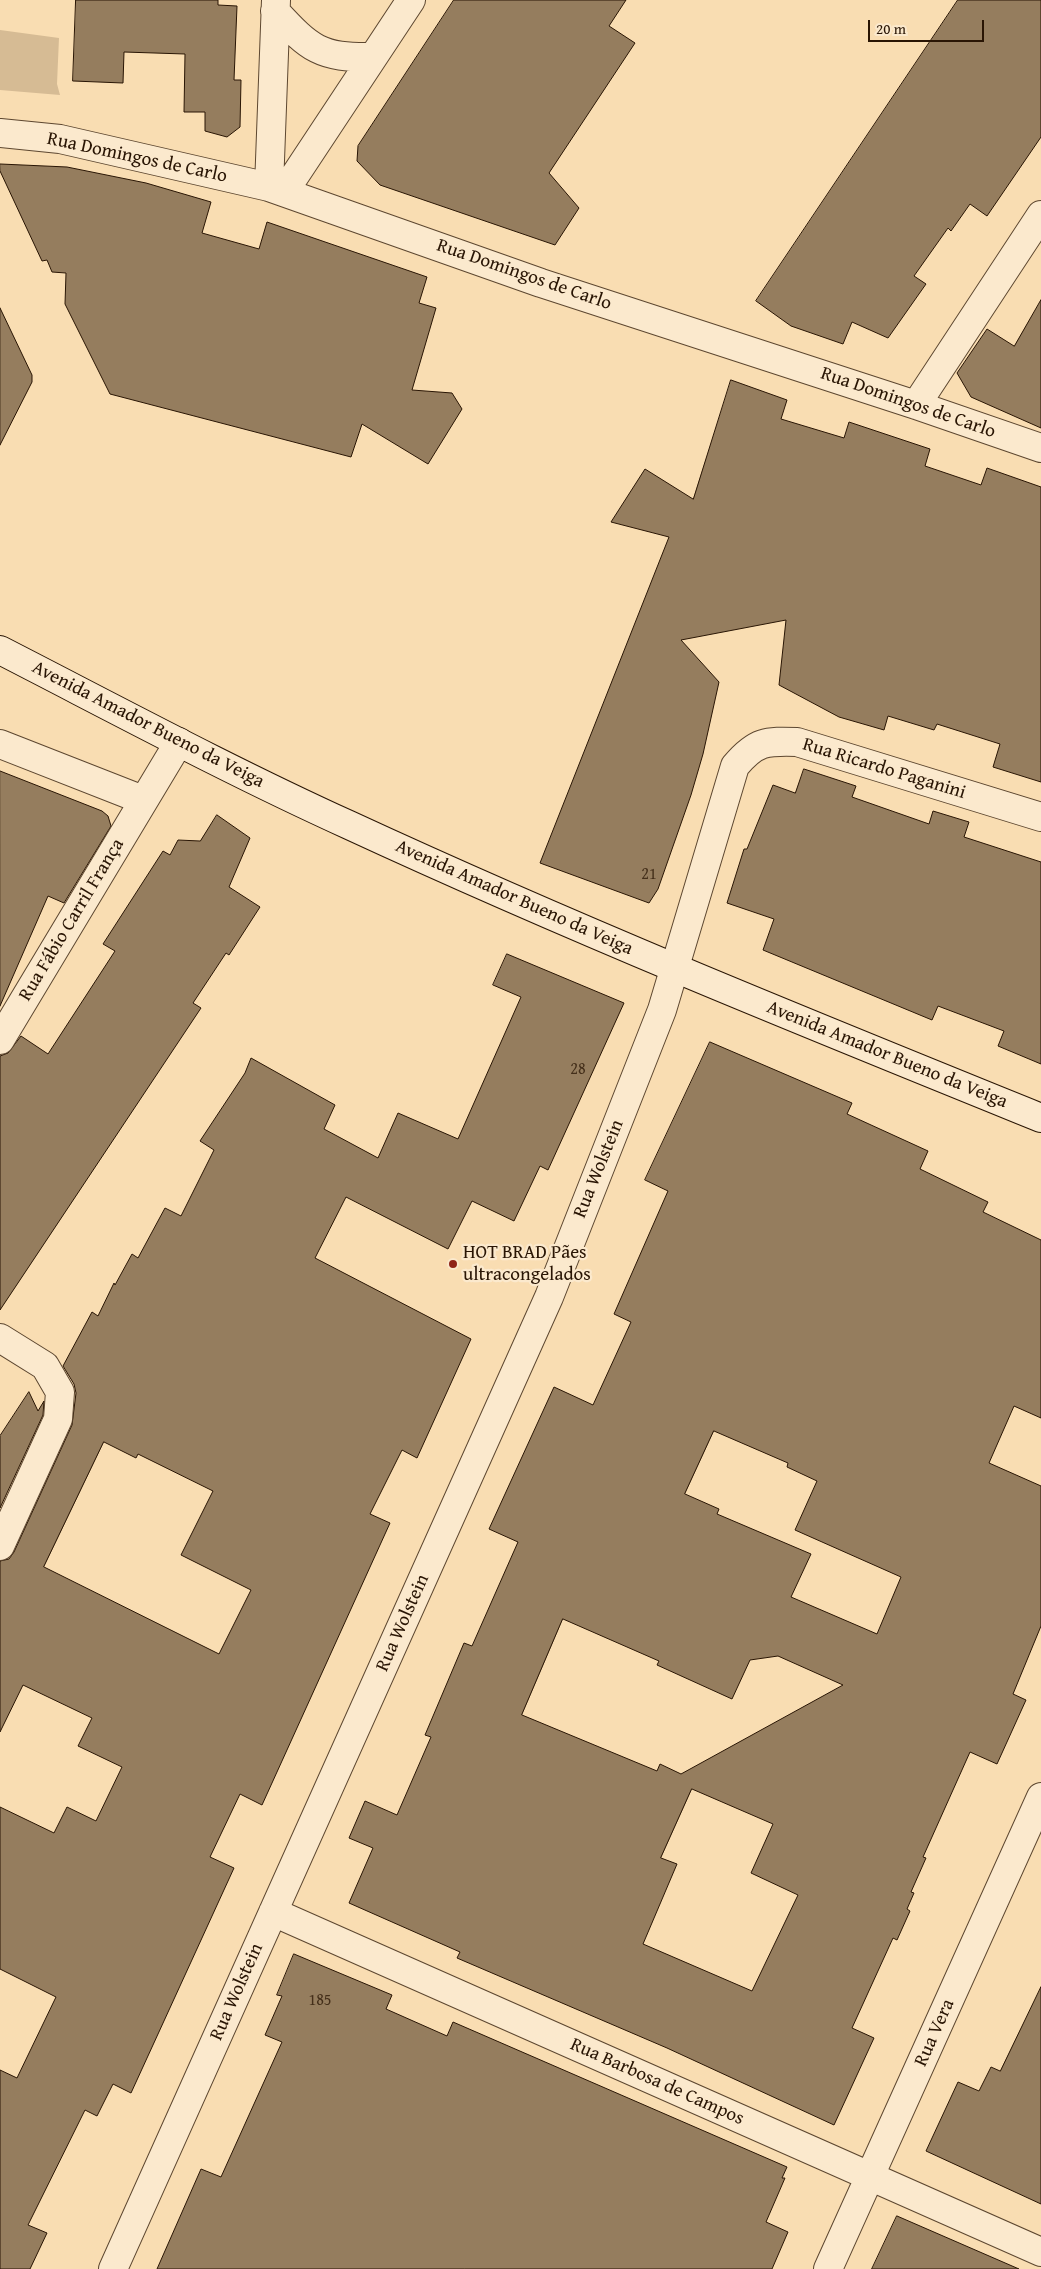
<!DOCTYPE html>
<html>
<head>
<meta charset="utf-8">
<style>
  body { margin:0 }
  #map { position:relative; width:1041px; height:2269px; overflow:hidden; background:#f9ddb2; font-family:"Gentium Book Plus",serif }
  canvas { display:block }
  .scale { position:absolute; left:868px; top:20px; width:116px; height:22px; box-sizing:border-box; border:2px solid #291504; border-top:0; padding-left:6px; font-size:15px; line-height:18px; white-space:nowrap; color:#291504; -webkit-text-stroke:4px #fbe9cd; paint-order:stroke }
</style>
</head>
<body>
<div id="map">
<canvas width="1041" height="2269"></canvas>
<div class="scale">20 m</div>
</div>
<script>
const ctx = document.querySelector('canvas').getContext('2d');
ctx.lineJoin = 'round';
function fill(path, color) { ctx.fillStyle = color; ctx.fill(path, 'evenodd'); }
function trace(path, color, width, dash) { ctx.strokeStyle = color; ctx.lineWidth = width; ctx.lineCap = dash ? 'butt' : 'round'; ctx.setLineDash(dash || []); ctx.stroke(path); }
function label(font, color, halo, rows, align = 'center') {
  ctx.font = font + ' "Gentium Book Plus",serif'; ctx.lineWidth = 4.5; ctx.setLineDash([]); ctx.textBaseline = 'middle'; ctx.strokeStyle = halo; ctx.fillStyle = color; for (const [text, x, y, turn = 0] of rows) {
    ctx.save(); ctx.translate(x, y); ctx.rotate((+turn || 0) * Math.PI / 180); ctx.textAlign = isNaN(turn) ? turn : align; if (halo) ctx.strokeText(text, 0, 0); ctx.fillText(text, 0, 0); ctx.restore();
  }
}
const green = new Path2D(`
  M 0,30 L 59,38 L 57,84 L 60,95 L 0,90 Z`);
const building = new Path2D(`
  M 76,0 L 218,0 L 218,5 L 237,6 L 234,80 L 241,80 L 240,127 L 227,137 L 205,131 L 205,112 L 184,112 L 185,54 L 124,52 L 123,83 L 73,81 Z
  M 454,0 L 626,0 L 609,26 L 635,43 L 549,173 L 579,208 L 555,245 L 380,185 L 357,161 L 358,146 Z
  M 958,0 L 1041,0 L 1041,137 L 987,216 L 970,204 L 951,231 L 948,228 L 914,276 L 926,284 L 888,338 L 852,322 L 843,344 L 791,326 L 756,301 Z
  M 0,164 L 67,167 L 146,183 L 211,202 L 202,233 L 259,249 L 267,222 L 427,277 L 419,303 L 436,308 L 412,390 L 452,393 L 462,409 L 428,464 L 362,424 L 351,457 L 110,394 L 65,304 L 66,273 L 52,272 L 47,260 L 42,261 L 0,171 Z
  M 1041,300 L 1041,428 L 971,397 L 957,373 L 987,329 L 1014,346 Z
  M 0,308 L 32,375 L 32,382 L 0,445 Z
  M 731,380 L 787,400 L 781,419 L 844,438 L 849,422 L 930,449 L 925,466 L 981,485 L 987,468 L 1041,487 L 1041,782 L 993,767 L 1000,744 L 937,724 L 934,730 L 888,716 L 884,730 L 839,717 L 779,685 L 786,620 L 681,640 L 719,682 L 703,754 L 691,795 L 658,889 L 649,903 L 540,863 L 669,537 L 611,522 L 645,469 L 693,499 Z
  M 804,769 L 856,786 L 852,797 L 929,824 L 933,811 L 969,822 L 964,837 L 1041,862 L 1041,1064 L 998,1046 L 1004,1031 L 938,1006 L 932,1020 L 763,950 L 774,919 L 727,903 L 744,849 L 747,849 L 773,785 L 795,793 Z
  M 0,771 L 102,811 L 108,816 L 111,826 L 64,903 L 48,896 L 0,1006 Z
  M 217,815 L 250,838 L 229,887 L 260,907 L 229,955 L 226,953 L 193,1003 L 201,1008 L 0,1310 L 0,1056 L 8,1053 L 21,1036 L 48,1054 L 115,951 L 103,944 L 163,851 L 170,855 L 178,840 L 200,841 Z
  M 507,954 L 624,1003 L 548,1170 L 540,1166 L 514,1221 L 472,1201 L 448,1249 L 346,1197 L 315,1258 L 471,1339 L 417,1458 L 402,1450 L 370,1514 L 390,1523 L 262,1805 L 240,1794 L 210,1857 L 234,1868 L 131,2093 L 113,2084 L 97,2116 L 85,2110 L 28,2225 L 47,2233 L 30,2269 L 0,2269 L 0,2070 L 17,2078 L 56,1997 L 0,1969 L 0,1807 L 54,1833 L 67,1807 L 96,1821 L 122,1767 L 78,1746 L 92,1718 L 23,1685 L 0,1732 L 0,1561 L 9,1559 L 14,1552 L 72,1425 L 76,1393 L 74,1384 L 63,1366 L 92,1312 L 98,1316 L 114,1283 L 115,1285 L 132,1254 L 138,1258 L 165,1208 L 181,1216 L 214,1150 L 200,1141 L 245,1073 L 251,1058 L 335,1105 L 324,1129 L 378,1158 L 398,1113 L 458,1139 L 521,997 L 493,985 ZM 104,1442 L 136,1458 L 138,1454 L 213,1491 L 181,1555 L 251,1590 L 219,1654 L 44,1567 Z
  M 710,1042 L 852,1103 L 847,1114 L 928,1151 L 920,1169 L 988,1202 L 983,1212 L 1041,1240 L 1041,1418 L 1014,1406 L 989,1463 L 1041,1486 L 1041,1626 L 1013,1694 L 1026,1700 L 997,1764 L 970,1752 L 923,1857 L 926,1858 L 911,1892 L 914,1893 L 907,1909 L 910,1911 L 897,1940 L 893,1938 L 852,2028 L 874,2038 L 834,2125 L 667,2048 L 457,1958 L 460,1952 L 349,1903 L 373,1848 L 349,1838 L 365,1801 L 397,1815 L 431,1737 L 425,1735 L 464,1643 L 472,1646 L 518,1542 L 489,1529 L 554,1387 L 593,1405 L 631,1322 L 614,1314 L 668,1191 L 645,1180 ZM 714,1431 L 788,1463 L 787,1467 L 817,1481 L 795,1530 L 901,1577 L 877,1634 L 791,1597 L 811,1554 L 717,1514 L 719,1509 L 685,1494 ZM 563,1619 L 659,1661 L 657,1665 L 732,1699 L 750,1660 L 778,1656 L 843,1685 L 681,1774 L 660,1764 L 657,1771 L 522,1715 ZM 692,1789 L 773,1824 L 751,1873 L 798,1895 L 752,1991 L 643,1944 L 677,1864 L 661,1858 Z
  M 29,1392 L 38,1411 L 44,1401 L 43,1415 L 0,1508 L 0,1436 Z
  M 294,1954 L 392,1995 L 386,2009 L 447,2036 L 453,2022 L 787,2167 L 782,2178 L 785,2178 L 766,2222 L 788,2232 L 772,2269 L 157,2269 L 201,2169 L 221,2177 L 282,2042 L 265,2035 L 282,1996 L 277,1995 Z
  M 1041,1987 L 1041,2204 L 926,2151 L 958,2082 L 979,2091 L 991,2067 L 1000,2071 Z
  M 897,2216 L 1019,2269 L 872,2269 Z`);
const street = new Path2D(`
  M 275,11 C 310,49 320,58 373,57
  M 0,133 L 60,139 L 269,187 L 541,283 L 916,405 L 1041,448
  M 269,187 L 276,0
  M 284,192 L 411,0
  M 916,405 L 1041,215
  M 0,744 L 143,800
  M 0,1040 L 179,742
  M 0,1338 L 45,1366 L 60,1392 L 58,1419 L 0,1546
  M 273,1912 L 1041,2252
  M 113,2269 L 549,1297 L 662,1010 L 735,766 C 756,741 766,741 797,742 L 1041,817
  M 828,2269 L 1041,1797`);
const secondary = new Path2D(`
  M 0,650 C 115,709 230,771 349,825 C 576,930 809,1024 1041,1118`);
const markers = [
  [453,1264,5,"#8f2418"]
];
const numberNames = [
  ["21",649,875],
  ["28",578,1070],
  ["185",320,2001]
];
const streetNames = [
  ["Rua Domingos de Carlo",137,158,12],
  ["Rua Domingos de Carlo",524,275,19],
  ["Rua Domingos de Carlo",908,403,19],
  ["Avenida Amador Bueno da Veiga",148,725,27],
  ["Rua Ricardo Paganini",884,769,17],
  ["Avenida Amador Bueno da Veiga",514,898,24],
  ["Rua Fábio Carril França",72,920,-59],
  ["Avenida Amador Bueno da Veiga",887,1055,22],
  ["Rua Wolstein",599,1169,-68],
  ["Rua Wolstein",403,1623,-66],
  ["Rua Wolstein",237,1992,-66],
  ["Rua Vera",935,2033,-66],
  ["Rua Barbosa de Campos",657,2082,24]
];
const poiNames = [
  ["HOT BRAD Pães",463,1253],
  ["ultracongelados",463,1275]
];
fill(green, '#d6bb94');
fill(building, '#957d5e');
trace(building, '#291504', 1);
trace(street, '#5d4730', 30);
trace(secondary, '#291504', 30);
trace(street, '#fbe9cd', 28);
trace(secondary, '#fbe9cd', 28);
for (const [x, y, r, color] of markers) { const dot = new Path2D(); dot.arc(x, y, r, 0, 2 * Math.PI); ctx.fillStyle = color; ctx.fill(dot); trace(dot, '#fbe9cd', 2); }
label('16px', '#442f1a', null, numberNames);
label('19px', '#291504', '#fbe9cd', streetNames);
label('19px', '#291504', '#fbe9cd', poiNames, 'left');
</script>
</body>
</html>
